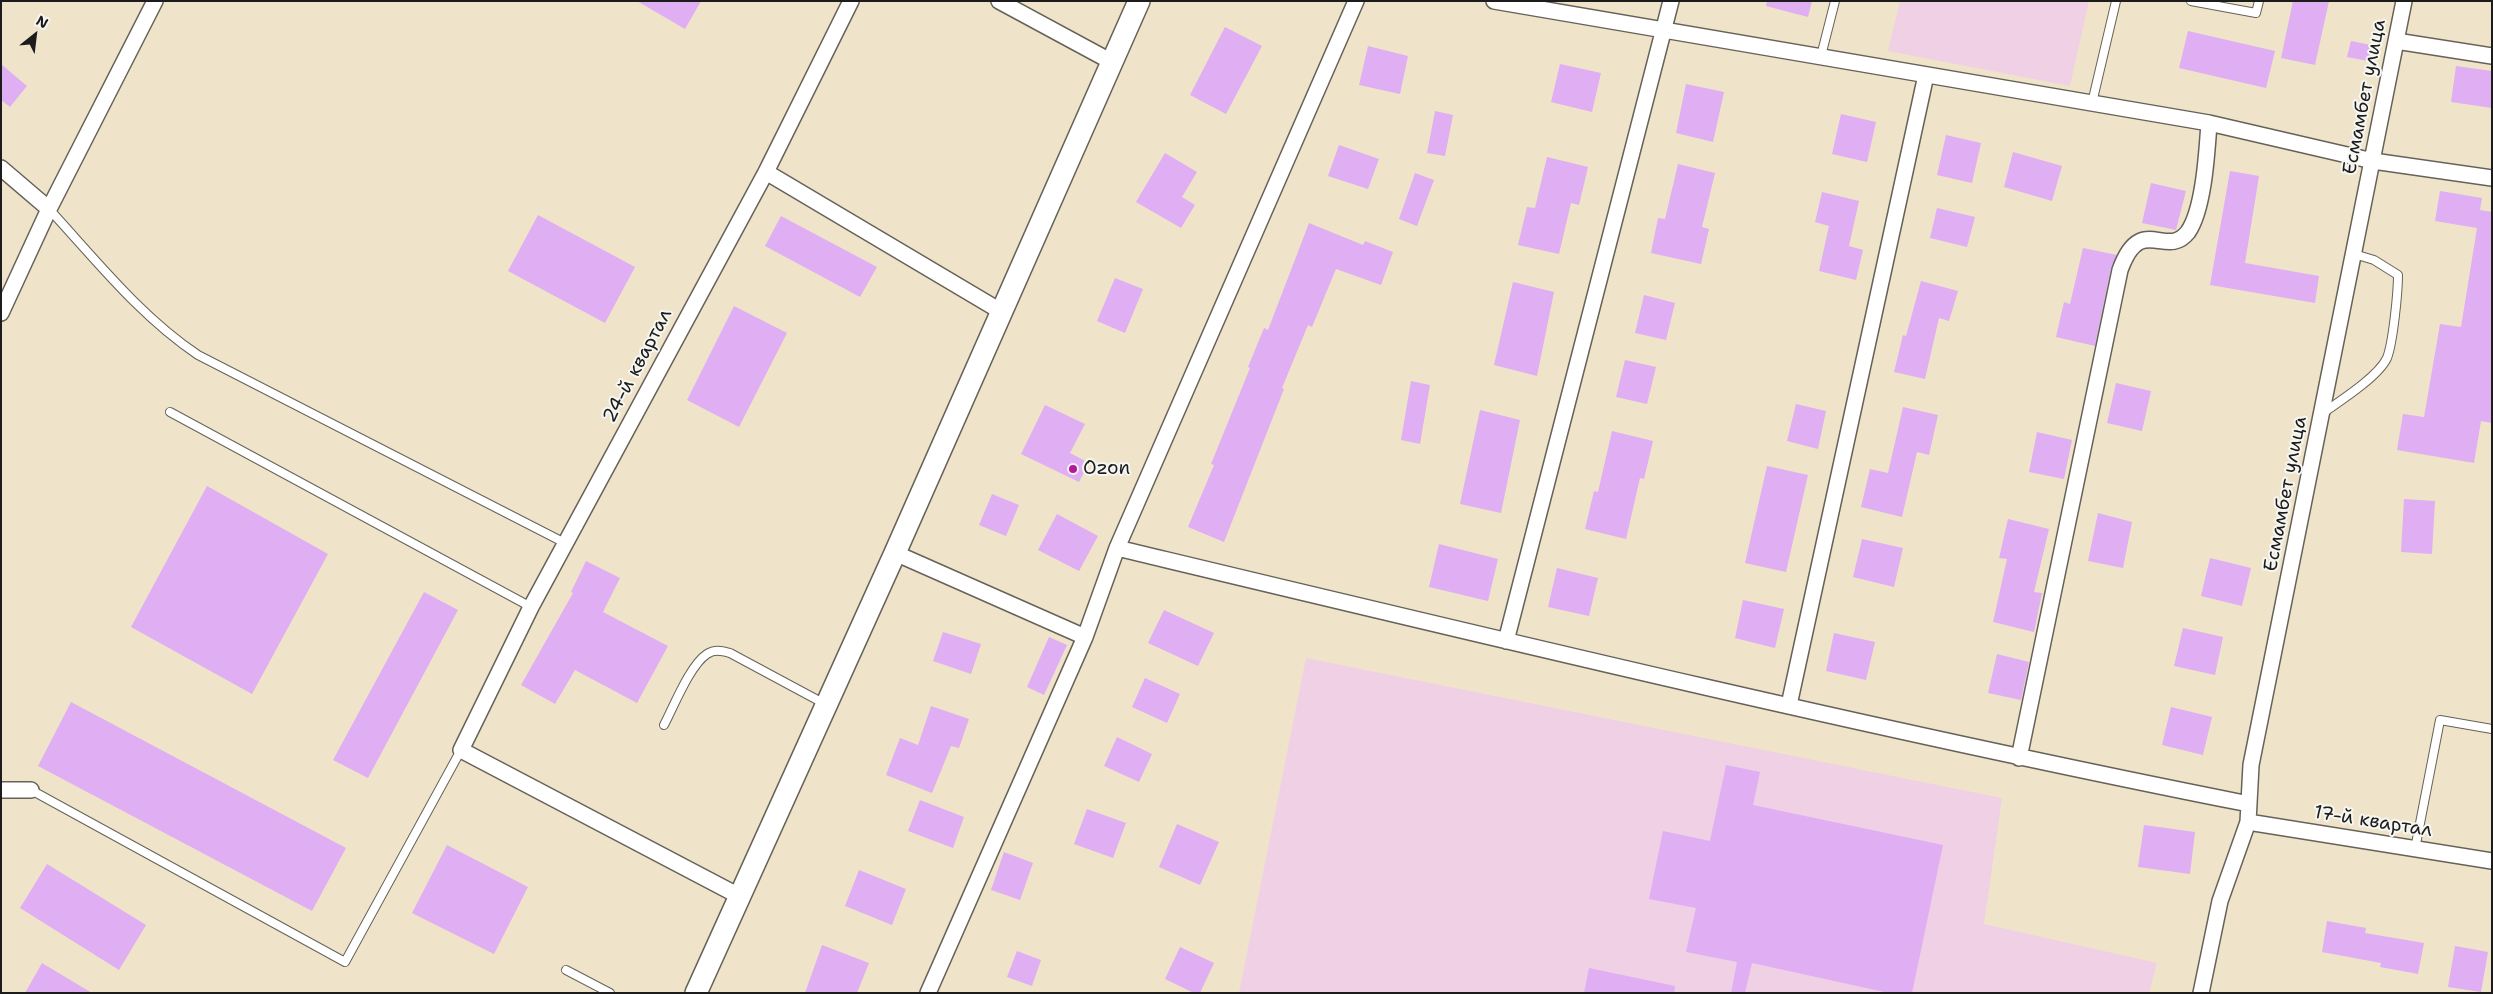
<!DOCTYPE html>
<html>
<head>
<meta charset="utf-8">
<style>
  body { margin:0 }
  #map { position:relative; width:2493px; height:994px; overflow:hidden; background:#efe4c9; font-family:"Shantell Sans",sans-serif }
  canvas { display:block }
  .frame { position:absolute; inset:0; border:2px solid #1c1c1c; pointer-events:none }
  .north { position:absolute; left:10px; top:10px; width:50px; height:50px; -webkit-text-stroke:4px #f6f6f2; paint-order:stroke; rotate:29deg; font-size:14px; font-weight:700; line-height:20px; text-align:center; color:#1c1c1c }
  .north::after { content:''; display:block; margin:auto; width:18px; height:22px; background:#1c1c1c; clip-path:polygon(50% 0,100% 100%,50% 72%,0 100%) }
</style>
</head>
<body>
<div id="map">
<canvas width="2493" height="994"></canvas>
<div class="frame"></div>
<div class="north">N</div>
</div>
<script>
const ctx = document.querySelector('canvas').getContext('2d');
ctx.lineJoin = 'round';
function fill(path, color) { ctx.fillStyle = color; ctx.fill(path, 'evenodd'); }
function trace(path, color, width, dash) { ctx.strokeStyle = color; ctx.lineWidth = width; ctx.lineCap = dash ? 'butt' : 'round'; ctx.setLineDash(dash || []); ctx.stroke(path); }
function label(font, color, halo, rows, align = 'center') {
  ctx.font = font + ' "Shantell Sans",sans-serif'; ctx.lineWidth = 4; ctx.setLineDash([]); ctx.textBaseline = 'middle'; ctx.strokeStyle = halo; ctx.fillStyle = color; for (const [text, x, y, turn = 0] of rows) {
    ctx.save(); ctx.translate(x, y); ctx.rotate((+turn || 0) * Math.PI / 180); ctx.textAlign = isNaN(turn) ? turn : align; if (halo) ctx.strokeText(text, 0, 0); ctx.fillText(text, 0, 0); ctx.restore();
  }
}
const built = new Path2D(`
  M 1900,1 L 2089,1 L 2070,86 L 1888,51 Z
  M 1306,658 L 2002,798 L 1984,924 L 2157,963 L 2149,993 L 1239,993 Z`);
const building = new Path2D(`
  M 637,1 L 701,1 L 685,29 Z
  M 1767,1 L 1812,1 L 1808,17 L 1766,6 Z
  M 2293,1 L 2329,1 L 2315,65 L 2281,58 Z
  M 1225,27 L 1262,46 L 1226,114 L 1190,95 Z
  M 2188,31 L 2275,51 L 2266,88 L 2179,68 Z
  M 2351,41 L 2371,45 L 2368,61 L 2347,57 Z
  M 1368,46 L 1408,56 L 1400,94 L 1359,85 Z
  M 1,64 L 27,86 L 10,107 L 1,100 Z
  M 1560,64 L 1601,73 L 1592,112 L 1551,102 Z
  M 2456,66 L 2492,71 L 2492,108 L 2451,102 Z
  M 1686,84 L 1724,92 L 1713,142 L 1676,133 Z
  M 1435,111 L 1453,115 L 1445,156 L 1427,153 Z
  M 1841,114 L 1876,122 L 1867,162 L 1832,154 Z
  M 1946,135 L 1981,143 L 1972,183 L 1937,175 Z
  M 1339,145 L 1379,159 L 1368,189 L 1328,176 Z
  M 2013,152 L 2062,166 L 2052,201 L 2004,187 Z
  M 1165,153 L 1197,172 L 1182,197 L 1195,205 L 1181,228 L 1136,202 Z
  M 1547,157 L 1588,167 L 1579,205 L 1571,203 L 1559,254 L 1518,245 L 1527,207 L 1535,208 Z
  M 1678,164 L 1715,173 L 1702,227 L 1709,229 L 1701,264 L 1651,253 L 1658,218 L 1665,219 Z
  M 2230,171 L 2259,176 L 2245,263 L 2319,276 L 2315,303 L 2210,285 Z
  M 1415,173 L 1434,180 L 1417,226 L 1399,219 Z
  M 2151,183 L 2186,191 L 2176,230 L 2142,223 Z
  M 2440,191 L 2482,198 L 2480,210 L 2492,212 L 2492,423 L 2481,421 L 2474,463 L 2397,450 L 2403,414 L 2424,417 L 2440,324 L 2461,327 L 2477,228 L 2435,221 Z
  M 1822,192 L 1859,201 L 1849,246 L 1863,250 L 1856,280 L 1819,271 L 1829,226 L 1815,222 Z
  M 1937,208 L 1975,217 L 1967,247 L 1930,238 Z
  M 538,215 L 635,267 L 605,323 L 508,271 Z
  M 781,216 L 877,267 L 860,297 L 765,246 Z
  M 1309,223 L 1363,245 L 1365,241 L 1393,252 L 1381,285 L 1336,269 L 1312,327 L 1308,325 L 1282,388 L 1284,389 L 1224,542 L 1188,527 L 1214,465 L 1211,464 L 1250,368 L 1248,367 L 1264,328 L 1268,330 Z
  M 2083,248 L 2117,255 L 2111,268 L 2095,346 L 2056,337 L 2064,302 L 2070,304 Z
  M 1115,278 L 1143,289 L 1125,333 L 1097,321 Z
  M 1921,281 L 1958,291 L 1949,321 L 1939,318 L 1925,379 L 1894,372 L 1903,335 L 1906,336 Z
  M 1513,282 L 1554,292 L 1537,376 L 1494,365 Z
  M 1644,295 L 1675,303 L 1666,340 L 1635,333 Z
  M 734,306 L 787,333 L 739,427 L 687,400 Z
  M 1625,360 L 1656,367 L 1647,404 L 1616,397 Z
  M 1411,381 L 1430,385 L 1420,444 L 1401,440 Z
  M 2116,383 L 2151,391 L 2142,431 L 2107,423 Z
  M 1796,404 L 1826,411 L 1818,449 L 1787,441 Z
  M 1045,405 L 1085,424 L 1070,453 L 1089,463 L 1079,482 L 1021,454 Z
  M 1903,407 L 1938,415 L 1929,455 L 1917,452 L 1902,517 L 1861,507 L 1870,469 L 1888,473 Z
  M 1480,410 L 1520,420 L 1501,513 L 1460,504 Z
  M 1612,431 L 1653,441 L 1644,479 L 1640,478 L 1626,539 L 1585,529 L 1594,491 L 1598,492 Z
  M 2037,432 L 2072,440 L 2064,479 L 2029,472 Z
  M 1767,466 L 1808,475 L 1786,572 L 1745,563 Z
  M 207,486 L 328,554 L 252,694 L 131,627 Z
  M 992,494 L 1019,505 L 1006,536 L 979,525 Z
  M 2404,499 L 2435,501 L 2432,554 L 2401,552 Z
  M 2098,513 L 2132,522 L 2123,568 L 2088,561 Z
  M 1057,514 L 1098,536 L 1079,571 L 1038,550 Z
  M 2008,519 L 2049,529 L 2034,592 L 2042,593 L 2034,632 L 1993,622 L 2007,559 L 1999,558 Z
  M 1862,539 L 1903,548 L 1894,587 L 1853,577 Z
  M 1439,544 L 1498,559 L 1488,601 L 1429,587 Z
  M 2210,558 L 2251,568 L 2242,606 L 2201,596 Z
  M 586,561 L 620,578 L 603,612 L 668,646 L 637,703 L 575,670 L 555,704 L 521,685 L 573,593 L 571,592 Z
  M 1557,568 L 1598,578 L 1589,616 L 1548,607 Z
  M 424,592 L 458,610 L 368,778 L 333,760 Z
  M 1743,600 L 1784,609 L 1775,648 L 1735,638 Z
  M 1164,610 L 1214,633 L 1198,666 L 1148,643 Z
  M 2183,628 L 2223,637 L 2215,675 L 2174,666 Z
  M 943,632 L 981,644 L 971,674 L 933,661 Z
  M 1834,633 L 1875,642 L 1866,680 L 1826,671 Z
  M 1049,637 L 1067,645 L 1044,695 L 1027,687 Z
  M 1997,654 L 2029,662 L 2021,700 L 1988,693 Z
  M 1145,678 L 1180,694 L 1167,723 L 1132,707 Z
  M 71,702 L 346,848 L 312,911 L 38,766 Z
  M 931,706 L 969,719 L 959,748 L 951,746 L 932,793 L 886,775 L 900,738 L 918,745 Z
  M 2171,707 L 2212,717 L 2203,755 L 2162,745 Z
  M 1117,737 L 1152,754 L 1139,782 L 1104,766 Z
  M 1726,765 L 1760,772 L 1753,805 L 1943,845 L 1912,993 L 1889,993 L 1752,963 L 1745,993 L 1731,993 L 1737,962 L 1686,952 L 1696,908 L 1649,899 L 1663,831 L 1710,841 Z
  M 920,800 L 964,817 L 953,848 L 908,831 Z
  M 1087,809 L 1126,823 L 1113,858 L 1074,844 Z
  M 1177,824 L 1219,842 L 1200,885 L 1159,867 Z
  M 2144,825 L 2195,832 L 2190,874 L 2138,867 Z
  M 447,845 L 528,887 L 494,954 L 412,913 Z
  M 1004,852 L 1033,863 L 1020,900 L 991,890 Z
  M 47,864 L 146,925 L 119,970 L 20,908 Z
  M 859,870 L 906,889 L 892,925 L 845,906 Z
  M 2327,921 L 2366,928 L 2365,933 L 2424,943 L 2418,974 L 2380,967 L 2381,963 L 2322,952 Z
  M 822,945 L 869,963 L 857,993 L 805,993 Z
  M 2455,946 L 2488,952 L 2481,992 L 2448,987 Z
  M 1180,947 L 1214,963 L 1200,993 L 1194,993 L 1165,979 Z
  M 1017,951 L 1041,960 L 1032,986 L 1007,977 Z
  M 42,963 L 92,993 L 25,993 Z
  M 1589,968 L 1675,986 L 1674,993 L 1584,993 Z`);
const lane = new Path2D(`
  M 2191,1 L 2256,13 L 2259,1
  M 1821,56 L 1835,1
  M 2092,103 L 2116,1
  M 49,209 C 96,260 140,316 198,355 L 565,543
  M 170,412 L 531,607
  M 2323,413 C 2340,401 2378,377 2387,358 C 2393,343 2398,292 2398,275 L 2374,260 L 2354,254
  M 664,725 C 674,706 690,665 707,654 C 715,649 722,651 730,653 L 825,704
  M 31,790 L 345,962 L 461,750
  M 2415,849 L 2440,720 L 2492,729
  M 566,970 L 610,993`);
const street = new Path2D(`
  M 999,1 L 1112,62
  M 1494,1 L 2209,123 L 2373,161 L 2492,178
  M 2396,41 L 2492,56
  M 1,168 L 49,209
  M 766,172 L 1002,312
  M 1,313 L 49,209 L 155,1
  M 1117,548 L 1356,1
  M 895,553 L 1085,637 L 1117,548 C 1493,638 1870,729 2249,804
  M 1506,641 L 1671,1
  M 1789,705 L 1926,75
  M 2019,758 L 2120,270 C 2141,212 2166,260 2188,232 C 2204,209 2207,151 2209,123
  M 1,790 L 31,790
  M 2248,822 L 2492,861
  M 739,896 L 461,750 L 531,607 L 766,172 L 851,1
  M 928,993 L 1085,637
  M 2201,993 L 2220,901 L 2248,822 L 2251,765 L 2404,1`);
const secondary = new Path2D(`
  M 696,993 L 895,553 L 1139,1`);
const markers = [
  [1073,469,5,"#b5179e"]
];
const streetNames = [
  ["Есмамбет улица",2365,97,-79],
  ["24-й квартал",638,366,-62],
  ["Есмамбет улица",2286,494,-79],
  ["17-й квартал",2373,822,9]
];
const poiNames = [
  ["Ozon",1083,469]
];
fill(built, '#f0d0e5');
fill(building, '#dfaef3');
trace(lane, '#666259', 10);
trace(street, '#666259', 18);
trace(secondary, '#666259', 24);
trace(lane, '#fff', 8);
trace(street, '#fff', 15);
trace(secondary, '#fff', 21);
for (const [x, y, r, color] of markers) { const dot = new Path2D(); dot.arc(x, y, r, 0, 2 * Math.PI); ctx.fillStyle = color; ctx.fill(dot); trace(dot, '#f6f6f2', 2); }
label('19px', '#1c1c1c', '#f6f6f2', streetNames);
label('19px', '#1c1c1c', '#f6f6f2', poiNames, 'left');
</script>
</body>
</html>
